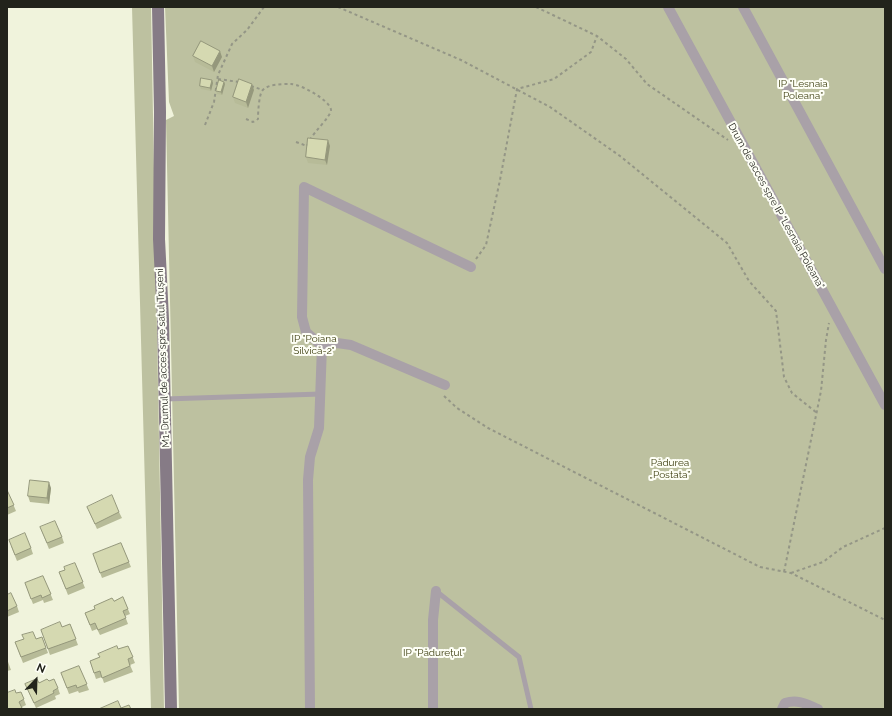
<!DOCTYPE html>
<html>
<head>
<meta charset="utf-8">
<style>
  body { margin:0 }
  #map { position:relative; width:892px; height:716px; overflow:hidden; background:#f0f3dc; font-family:Raleway,sans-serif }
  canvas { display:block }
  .frame { position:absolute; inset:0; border:8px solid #22231b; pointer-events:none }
  .north { position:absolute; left:16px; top:660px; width:40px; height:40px; -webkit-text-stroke:3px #fefff6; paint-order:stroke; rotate:23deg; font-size:11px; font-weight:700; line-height:16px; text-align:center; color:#22231b }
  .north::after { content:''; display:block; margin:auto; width:14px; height:18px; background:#22231b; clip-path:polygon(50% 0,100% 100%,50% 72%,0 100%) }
</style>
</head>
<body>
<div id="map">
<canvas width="892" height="716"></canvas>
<div class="frame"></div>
<div class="north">N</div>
</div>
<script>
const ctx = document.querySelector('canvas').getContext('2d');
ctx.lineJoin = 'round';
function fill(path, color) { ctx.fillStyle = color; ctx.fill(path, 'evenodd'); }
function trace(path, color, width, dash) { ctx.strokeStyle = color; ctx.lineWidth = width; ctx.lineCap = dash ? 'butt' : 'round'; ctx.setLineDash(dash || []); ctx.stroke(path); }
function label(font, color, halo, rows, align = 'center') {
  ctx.font = font + ' Raleway,sans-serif'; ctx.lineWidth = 4; ctx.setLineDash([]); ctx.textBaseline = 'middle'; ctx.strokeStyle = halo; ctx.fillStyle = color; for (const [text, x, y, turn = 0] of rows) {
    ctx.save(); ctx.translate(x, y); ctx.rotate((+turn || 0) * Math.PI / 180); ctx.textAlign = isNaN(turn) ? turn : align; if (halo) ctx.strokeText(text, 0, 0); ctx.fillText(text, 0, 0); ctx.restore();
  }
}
const green = new Path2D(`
  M 132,7 L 151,7 L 164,709 L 151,709 Z
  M 165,7 L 885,7 L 885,709 L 179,709 L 166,120 L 174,116 L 169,102 Z`);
const path = new Path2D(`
  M 338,7 L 461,60 L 550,107 L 620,156 L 727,243 L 749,281 L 776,311 L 784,377 L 792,393 L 817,413
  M 536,7 L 597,36 L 626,59 L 647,84 L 728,140
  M 218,79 L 239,82
  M 251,86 L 263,90
  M 246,119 L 253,122 L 258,119 C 258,112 259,96 262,91 C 267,84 282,84 291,84 C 300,84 330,100 331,110 C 331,116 314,132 310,140
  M 205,125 L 214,102 L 218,75 L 232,44 L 247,30 L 264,7
  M 296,142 L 307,146 L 308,144
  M 476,259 L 486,245 L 500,180 L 517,89 L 554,79 L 591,52 L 597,36
  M 444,396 L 457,408 L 488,428 L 760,567 L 791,573 L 885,620
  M 784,572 L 821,391 L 826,340 L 829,323
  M 791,573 L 823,562 L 843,547 L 885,528`);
const lane = new Path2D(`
  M 165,399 L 321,394
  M 436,591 L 519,657 L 531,709`);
const street = new Path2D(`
  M 668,7 L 885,405
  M 743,7 L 885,269
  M 322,346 L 337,343 L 351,345 L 445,385
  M 310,709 L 308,480 L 310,457 L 319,428 L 322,346 L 306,332 L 302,317 L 304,187 L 471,267
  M 433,709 L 433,620 L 436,591
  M 782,709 L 785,703 C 798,699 806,704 818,709`);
const secondary = new Path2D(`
  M 158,7 L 160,112 L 159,239 L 163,319 L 171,709`);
const wall = new Path2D(`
  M 193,56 L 222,57 L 214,72 L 195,62 Z
  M 212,80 L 213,83 L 211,91 L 201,89 L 200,86 Z
  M 224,82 L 225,84 L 222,95 L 217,94 L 216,91 Z
  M 254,90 L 248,108 L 235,103 L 233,97 Z
  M 330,146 L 327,165 L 308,163 L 306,157 Z
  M 51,488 L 49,504 L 30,502 L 28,496 Z
  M 7,490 L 16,511 L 7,515 Z
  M 87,507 L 119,512 L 122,518 L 97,529 Z
  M 40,527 L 62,537 L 64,543 L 49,549 Z
  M 121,543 L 131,567 L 102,578 L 93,554 Z
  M 11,546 L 31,548 L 33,554 L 17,561 Z
  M 75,563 L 85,588 L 68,595 L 59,572 L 65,570 Z
  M 43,576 L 53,600 L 44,603 L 43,600 L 33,604 L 25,583 Z
  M 7,595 L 17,606 L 19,612 L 7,617 Z
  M 123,597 L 130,614 L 125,616 L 128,624 L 100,635 L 97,629 L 92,631 L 85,613 Z
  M 70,624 L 78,645 L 50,655 L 41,630 L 62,627 Z
  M 42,637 L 48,653 L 23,663 L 15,642 L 36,639 Z
  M 128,646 L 135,663 L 130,665 L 133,672 L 104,683 L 102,677 L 96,679 L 90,661 Z
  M 7,659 L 11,670 L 7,671 Z
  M 79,666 L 89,690 L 79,693 L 78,691 L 69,694 L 61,673 Z
  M 49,681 L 58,688 L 60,694 L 55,696 L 56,699 L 36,708 L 25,684 Z
  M 21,692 L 26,705 L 22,707 L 22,709 L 7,709 L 17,693 Z`);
const shadedWall = new Path2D(`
  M 220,51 L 222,57 L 214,72 L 212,66 Z
  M 212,80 L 213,83 L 211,91 L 210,88 Z
  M 224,82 L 225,84 L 222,95 L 221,92 Z
  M 252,84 L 254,90 L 248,108 L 246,102 Z
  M 328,140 L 330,146 L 327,165 L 325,160 Z
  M 49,482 L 51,488 L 49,504 L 47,498 Z`);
const building = new Path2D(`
  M 201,41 L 220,51 L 212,66 L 193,56 Z
  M 201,78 L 212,80 L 210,88 L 200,86 Z
  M 239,79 L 252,84 L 246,102 L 233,97 Z
  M 219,80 L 224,82 L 221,92 L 216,91 Z
  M 308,138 L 328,140 L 325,160 L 306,157 Z
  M 30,480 L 49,482 L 47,498 L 28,496 Z
  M 7,490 L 14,505 L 7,508 Z
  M 112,495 L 119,512 L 95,524 L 87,507 Z
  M 55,521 L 62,537 L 47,543 L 40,527 Z
  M 25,533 L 31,548 L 15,555 L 9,540 Z
  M 121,543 L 129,562 L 100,573 L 93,554 Z
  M 75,563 L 83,582 L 66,589 L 59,572 L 65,570 L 64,567 Z
  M 43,576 L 51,594 L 42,598 L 41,595 L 31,599 L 25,583 Z
  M 11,593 L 17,606 L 7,611 L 7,595 Z
  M 123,597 L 128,609 L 123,611 L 126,618 L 98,630 L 95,623 L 90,625 L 85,613 L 95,609 L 94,606 L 112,598 L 114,601 Z
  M 60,622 L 62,627 L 70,624 L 76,639 L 48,649 L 41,630 Z
  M 33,632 L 36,639 L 42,637 L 46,648 L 21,657 L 15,642 L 24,639 L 22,635 Z
  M 117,646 L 118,649 L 128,646 L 133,657 L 128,659 L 130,666 L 102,678 L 100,671 L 94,673 L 90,661 L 100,657 L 98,654 Z
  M 79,666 L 87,684 L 77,688 L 76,685 L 67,688 L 61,673 Z
  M 37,679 L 39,683 L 47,679 L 49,681 L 54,679 L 58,688 L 53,691 L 54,693 L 34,703 L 25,684 Z
  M 15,690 L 16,693 L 21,692 L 24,699 L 19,702 L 22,708 L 18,709 L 7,709 L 7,693 Z
  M 118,701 L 121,708 L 129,705 L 131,709 L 99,709 Z`);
const parkNames = [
  ["IP \"Lesnaia",803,84],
  ["Poleana\"",803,96],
  ["IP \"Poiana",314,339],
  ["Silvică-2\"",314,351],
  ["Pădurea",670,463],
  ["„Postata”",670,475],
  ["IP \"Pădurețul\"",434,653]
];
const streetNames = [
  ["Drum de acces spre IP \"Lesnaia Poleana\"",776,206,61],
  ["M1-Drumul de acces spre satul Trușeni",163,358,-92]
];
fill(green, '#bdc1a0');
trace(path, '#949686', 2, [3, 3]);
trace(lane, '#a9a1a8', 5);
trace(street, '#a9a1a8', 10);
trace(secondary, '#867b86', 12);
fill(wall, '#b7bb98');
fill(shadedWall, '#95987c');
fill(building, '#d5d9b1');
trace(building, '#95987c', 1);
label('10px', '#3c3e0f', '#fefff6', parkNames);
label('10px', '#22231b', '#fefff6', streetNames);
</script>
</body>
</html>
